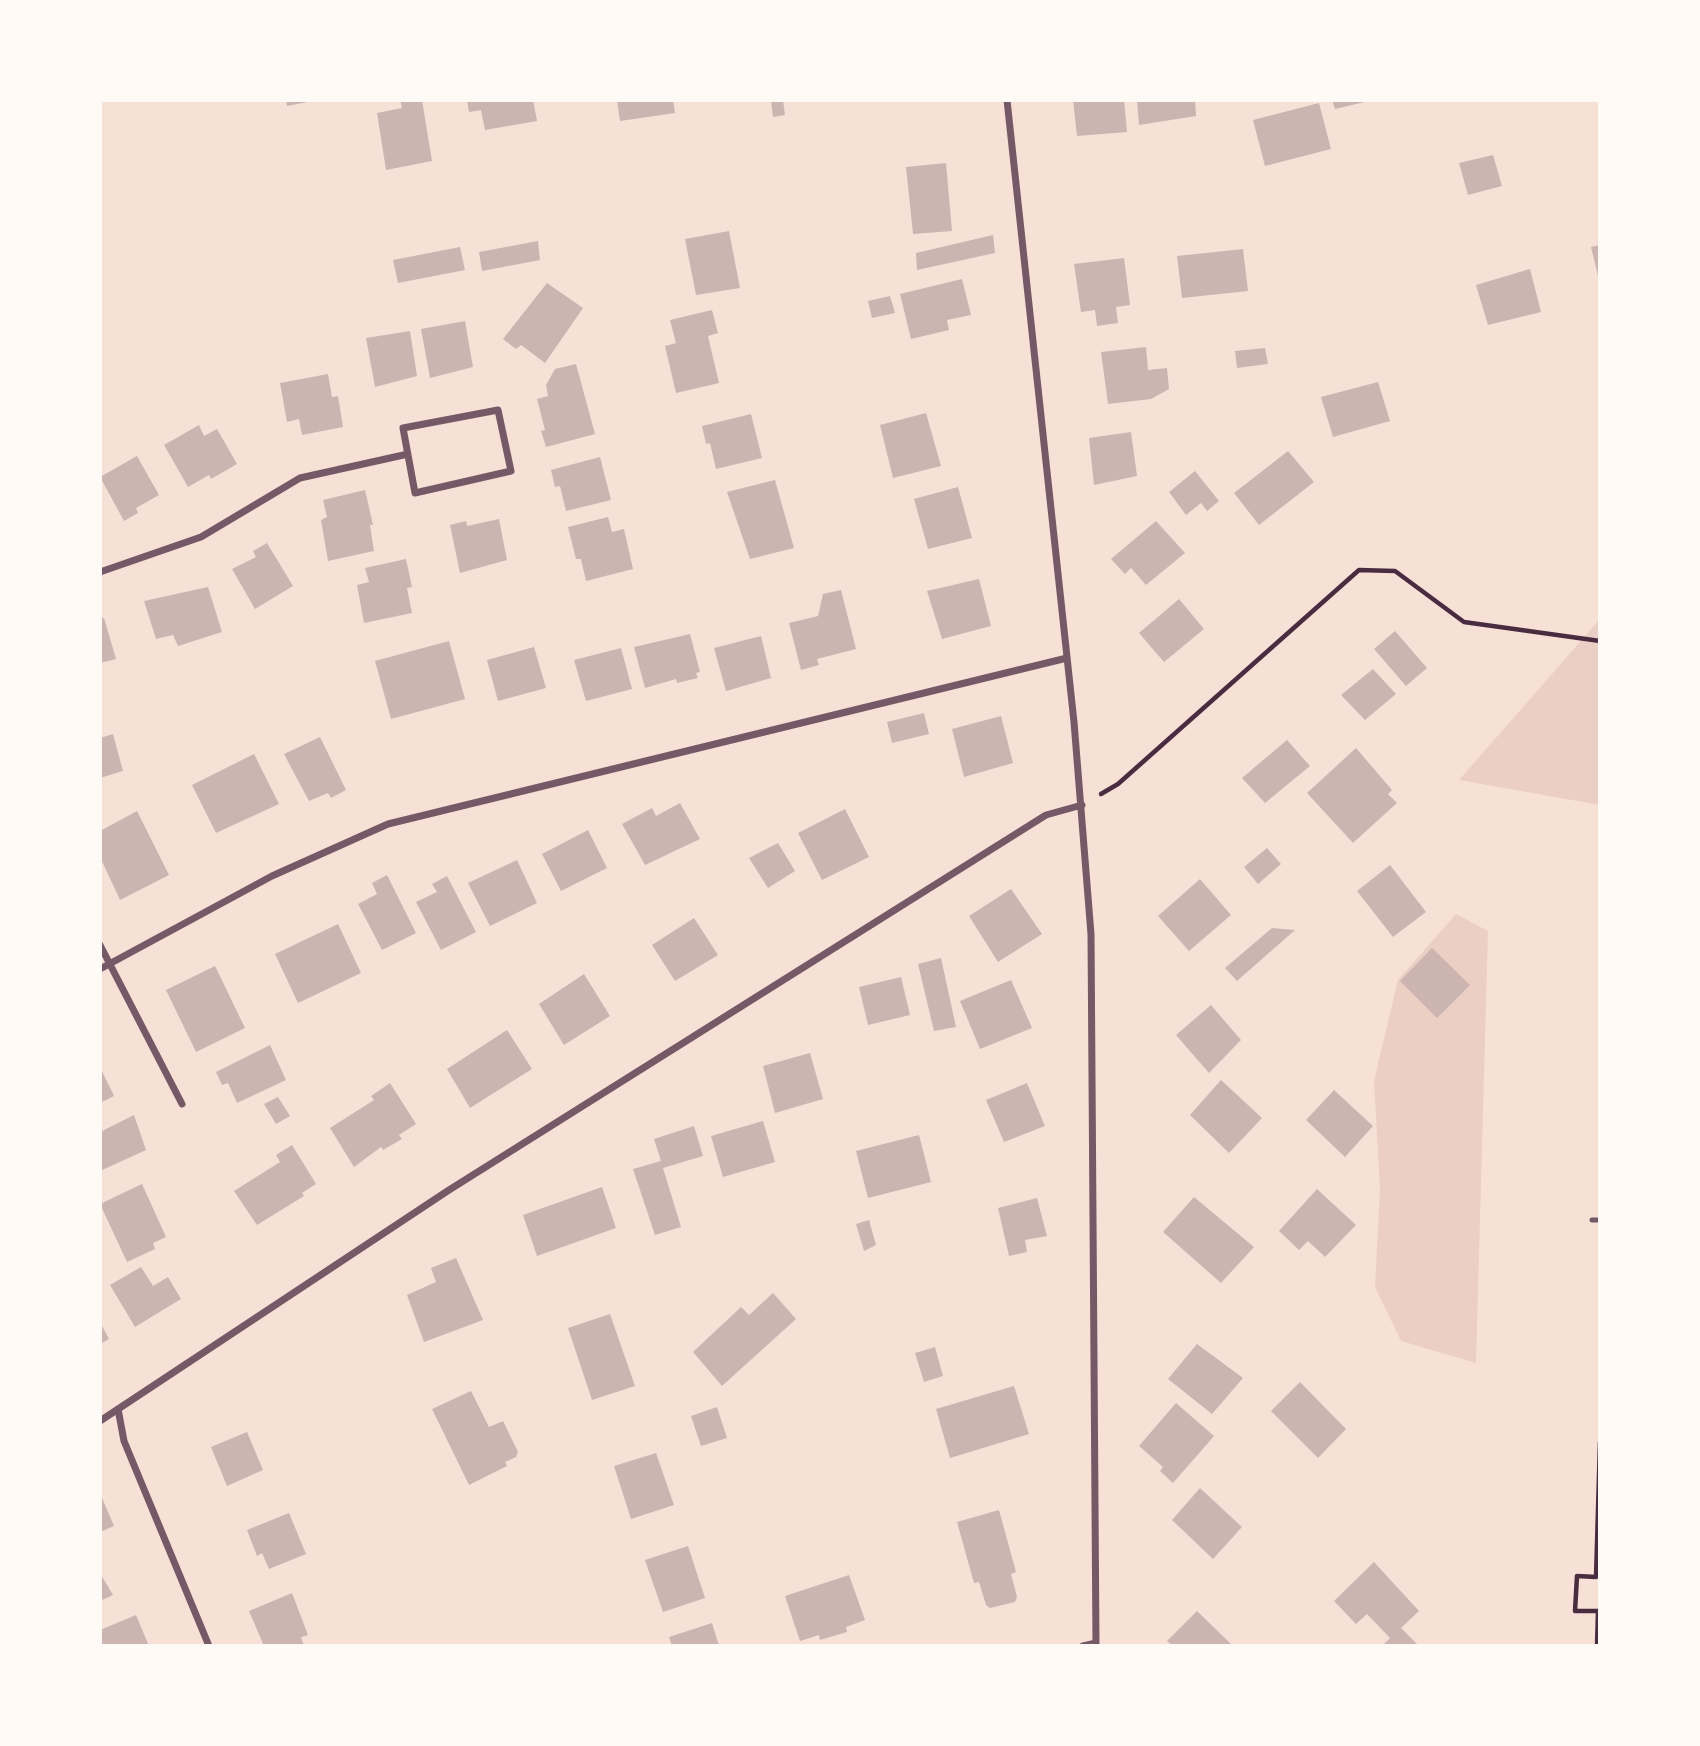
<!DOCTYPE html>
<html>
<head>
<meta charset="utf-8">
<style>
  body { margin:0 }
  #map { position:relative; width:1700px; height:1746px; overflow:hidden; background:#f7e1d7; font-family:"Libre Baskerville",serif }
  canvas { display:block }
  .frame { position:absolute; inset:0; border:102px solid #fffaf5; pointer-events:none }
</style>
</head>
<body>
<div id="map">
<canvas width="1700" height="1746"></canvas>
<div class="frame"></div>
</div>
<script>
const ctx = document.querySelector('canvas').getContext('2d');
ctx.lineJoin = 'round';
function fill(path, color) { ctx.fillStyle = color; ctx.fill(path, 'evenodd'); }
function trace(path, color, width, dash) { ctx.strokeStyle = color; ctx.lineWidth = width; ctx.lineCap = dash ? 'butt' : 'round'; ctx.setLineDash(dash || []); ctx.stroke(path); }
const green = new Path2D(`
  M 1600,619 L 1600,805 L 1459,780 Z
  M 1456,914 L 1488,931 L 1476,1363 L 1401,1341 L 1375,1287 L 1380,1189 L 1374,1081 L 1398,980 Z`);
const building = new Path2D(`
  M 286,100 L 313,100 L 313,101 L 287,106 Z
  M 400,100 L 422,100 L 432,161 L 386,170 L 377,113 L 402,108 Z
  M 467,100 L 533,100 L 537,121 L 485,130 L 481,110 L 469,112 Z
  M 617,100 L 673,100 L 675,113 L 620,121 Z
  M 771,100 L 783,100 L 785,115 L 773,117 Z
  M 1073,100 L 1124,100 L 1127,132 L 1077,136 Z
  M 1137,100 L 1195,100 L 1196,116 L 1139,125 Z
  M 1332,100 L 1369,100 L 1369,101 L 1335,109 Z
  M 1319,103 L 1331,149 L 1265,166 L 1253,120 Z
  M 1493,155 L 1502,186 L 1468,195 L 1459,163 Z
  M 946,163 L 952,231 L 913,234 L 906,167 Z
  M 729,231 L 740,288 L 696,295 L 685,239 Z
  M 993,235 L 995,253 L 917,270 L 916,253 Z
  M 538,241 L 540,260 L 482,271 L 479,252 Z
  M 1600,245 L 1600,280 L 1599,280 L 1591,247 Z
  M 460,247 L 465,270 L 398,283 L 393,260 Z
  M 1243,249 L 1248,291 L 1182,298 L 1177,256 Z
  M 1124,258 L 1130,305 L 1116,307 L 1118,323 L 1097,326 L 1095,310 L 1081,312 L 1074,264 Z
  M 1530,269 L 1541,312 L 1488,325 L 1476,285 Z
  M 962,279 L 971,315 L 947,320 L 949,330 L 911,339 L 900,294 Z
  M 547,283 L 583,308 L 545,363 L 521,345 L 516,349 L 503,339 Z
  M 890,296 L 895,313 L 872,318 L 868,301 Z
  M 712,310 L 718,333 L 708,336 L 719,383 L 676,393 L 665,346 L 676,343 L 670,320 Z
  M 465,321 L 473,367 L 430,378 L 421,329 Z
  M 410,331 L 417,376 L 375,387 L 366,338 Z
  M 1146,347 L 1148,370 L 1167,368 L 1169,389 L 1151,399 L 1108,404 L 1101,352 Z
  M 1265,348 L 1268,364 L 1237,368 L 1235,351 Z
  M 576,364 L 595,434 L 546,447 L 541,431 L 545,430 L 537,399 L 548,396 L 546,385 L 555,369 Z
  M 328,374 L 332,397 L 338,396 L 343,427 L 302,435 L 299,419 L 287,422 L 280,383 Z
  M 1378,382 L 1390,421 L 1333,437 L 1321,397 Z
  M 926,413 L 941,466 L 893,478 L 880,425 Z
  M 751,414 L 762,458 L 716,469 L 710,443 L 706,444 L 702,426 Z
  M 199,425 L 204,436 L 217,429 L 237,464 L 211,479 L 209,475 L 188,487 L 164,445 Z
  M 1131,432 L 1137,476 L 1094,485 L 1089,438 Z
  M 1288,451 L 1314,482 L 1259,525 L 1234,493 Z
  M 137,456 L 159,495 L 136,508 L 138,513 L 124,521 L 100,477 Z
  M 600,457 L 611,500 L 566,511 L 560,486 L 555,487 L 551,470 Z
  M 1195,471 L 1219,501 L 1207,511 L 1201,503 L 1186,515 L 1169,492 Z
  M 775,480 L 794,548 L 750,559 L 727,492 Z
  M 958,487 L 972,538 L 928,549 L 914,499 Z
  M 365,490 L 373,525 L 370,525 L 374,551 L 328,561 L 321,520 L 327,517 L 323,500 Z
  M 608,517 L 612,532 L 624,529 L 633,569 L 586,581 L 581,559 L 576,559 L 568,527 Z
  M 499,519 L 507,560 L 460,573 L 450,525 L 466,521 L 467,526 Z
  M 1156,521 L 1185,553 L 1146,585 L 1131,568 L 1125,574 L 1111,559 Z
  M 267,543 L 293,586 L 255,609 L 232,569 L 256,557 L 253,551 Z
  M 406,559 L 412,587 L 407,588 L 412,613 L 364,623 L 357,585 L 369,582 L 365,568 Z
  M 979,579 L 991,626 L 942,639 L 927,591 Z
  M 208,587 L 222,632 L 178,646 L 173,635 L 156,639 L 144,601 Z
  M 841,590 L 856,649 L 817,659 L 819,665 L 801,670 L 789,623 L 818,616 L 823,594 Z
  M 1179,599 L 1204,629 L 1164,662 L 1139,633 Z
  M 104,618 L 116,659 L 100,663 L 100,619 Z
  M 1395,631 L 1427,668 L 1406,686 L 1374,649 Z
  M 690,634 L 700,672 L 696,673 L 698,678 L 677,683 L 676,679 L 645,688 L 634,647 Z
  M 761,636 L 771,678 L 726,691 L 714,648 Z
  M 449,641 L 465,699 L 391,719 L 375,661 Z
  M 534,647 L 546,688 L 498,701 L 487,660 Z
  M 621,648 L 632,689 L 586,701 L 574,660 Z
  M 1373,669 L 1396,694 L 1365,720 L 1341,695 Z
  M 924,713 L 929,734 L 892,743 L 887,722 Z
  M 1001,716 L 1013,763 L 964,777 L 952,729 Z
  M 113,734 L 123,771 L 100,778 L 100,738 Z
  M 320,737 L 346,790 L 331,798 L 328,793 L 309,801 L 284,754 Z
  M 1287,740 L 1310,766 L 1265,803 L 1242,778 Z
  M 1356,748 L 1392,790 L 1388,794 L 1397,803 L 1353,843 L 1307,793 Z
  M 254,754 L 279,804 L 216,833 L 192,785 Z
  M 680,803 L 700,839 L 645,865 L 622,824 L 652,808 L 656,816 Z
  M 845,809 L 869,857 L 822,880 L 798,833 Z
  M 137,811 L 169,875 L 120,900 L 100,857 L 100,831 Z
  M 588,830 L 607,868 L 561,891 L 542,854 Z
  M 778,843 L 795,871 L 768,888 L 749,858 Z
  M 1267,848 L 1281,864 L 1258,884 L 1244,867 Z
  M 517,860 L 537,903 L 490,926 L 468,883 Z
  M 1390,865 L 1426,912 L 1393,937 L 1357,891 Z
  M 387,875 L 416,933 L 382,950 L 358,904 L 377,894 L 372,883 Z
  M 447,876 L 476,932 L 441,950 L 416,902 L 437,892 L 432,884 Z
  M 1200,879 L 1231,915 L 1189,951 L 1158,916 Z
  M 1011,889 L 1042,934 L 998,962 L 969,916 Z
  M 694,918 L 718,955 L 675,981 L 652,945 Z
  M 338,924 L 361,973 L 298,1003 L 275,954 Z
  M 1272,928 L 1295,930 L 1237,981 L 1225,968 Z
  M 1432,948 L 1470,985 L 1437,1018 L 1400,981 Z
  M 941,958 L 956,1027 L 934,1031 L 918,964 Z
  M 215,966 L 245,1028 L 196,1052 L 166,990 Z
  M 584,974 L 610,1016 L 564,1045 L 539,1004 Z
  M 901,977 L 910,1015 L 868,1025 L 859,987 Z
  M 1011,980 L 1032,1028 L 980,1049 L 960,1001 Z
  M 1211,1005 L 1241,1040 L 1209,1073 L 1176,1035 Z
  M 507,1030 L 532,1069 L 470,1108 L 447,1069 Z
  M 270,1045 L 286,1080 L 237,1103 L 228,1083 L 222,1085 L 216,1072 Z
  M 810,1053 L 823,1099 L 775,1113 L 763,1066 Z
  M 100,1067 L 114,1096 L 100,1103 Z
  M 1221,1080 L 1262,1118 L 1229,1153 L 1190,1115 Z
  M 390,1083 L 416,1124 L 399,1135 L 402,1139 L 383,1150 L 381,1147 L 354,1167 L 330,1128 L 374,1100 L 371,1096 Z
  M 1027,1083 L 1045,1126 L 1004,1142 L 986,1100 Z
  M 1334,1090 L 1373,1126 L 1345,1157 L 1306,1120 Z
  M 278,1097 L 290,1116 L 276,1124 L 264,1104 Z
  M 134,1115 L 146,1150 L 100,1171 L 100,1132 Z
  M 763,1121 L 775,1162 L 723,1177 L 711,1136 Z
  M 694,1126 L 703,1156 L 663,1168 L 681,1227 L 655,1235 L 633,1169 L 661,1161 L 654,1139 Z
  M 919,1135 L 931,1182 L 868,1198 L 856,1151 Z
  M 292,1145 L 316,1184 L 302,1193 L 304,1196 L 257,1225 L 234,1191 L 280,1162 L 276,1155 Z
  M 142,1184 L 166,1237 L 153,1243 L 155,1249 L 127,1262 L 100,1204 Z
  M 602,1187 L 616,1228 L 537,1256 L 523,1215 Z
  M 1317,1189 L 1356,1225 L 1325,1257 L 1308,1241 L 1299,1250 L 1279,1231 Z
  M 1194,1197 L 1254,1247 L 1221,1283 L 1163,1232 Z
  M 1037,1198 L 1047,1236 L 1025,1240 L 1027,1252 L 1009,1256 L 998,1208 Z
  M 869,1220 L 876,1245 L 864,1251 L 856,1224 Z
  M 456,1258 L 483,1320 L 424,1342 L 407,1295 L 436,1282 L 431,1268 Z
  M 141,1267 L 153,1286 L 168,1277 L 181,1299 L 135,1327 L 110,1285 Z
  M 773,1293 L 796,1319 L 722,1386 L 693,1352 L 741,1307 L 749,1315 Z
  M 610,1314 L 635,1386 L 592,1400 L 568,1328 Z
  M 100,1322 L 109,1339 L 100,1344 Z
  M 1197,1344 L 1243,1378 L 1212,1414 L 1168,1379 Z
  M 935,1347 L 943,1376 L 924,1382 L 915,1353 Z
  M 1300,1382 L 1346,1429 L 1318,1458 L 1271,1411 Z
  M 1014,1386 L 1029,1434 L 950,1458 L 936,1409 Z
  M 471,1391 L 489,1427 L 503,1421 L 518,1452 L 516,1457 L 505,1462 L 507,1466 L 469,1485 L 432,1409 Z
  M 1176,1403 L 1214,1436 L 1173,1483 L 1160,1471 L 1163,1467 L 1139,1446 Z
  M 717,1407 L 727,1438 L 701,1446 L 691,1416 Z
  M 247,1432 L 263,1470 L 227,1486 L 211,1447 Z
  M 656,1453 L 674,1505 L 631,1519 L 614,1466 Z
  M 1200,1488 L 1242,1527 L 1213,1559 L 1172,1520 Z
  M 100,1493 L 114,1526 L 100,1532 Z
  M 999,1510 L 1016,1572 L 1011,1574 L 1017,1597 L 1015,1602 L 990,1608 L 986,1605 L 979,1582 L 974,1583 L 957,1522 Z
  M 289,1513 L 306,1554 L 269,1569 L 262,1553 L 257,1556 L 247,1530 Z
  M 688,1546 L 705,1598 L 663,1612 L 645,1560 Z
  M 1374,1562 L 1419,1611 L 1401,1628 L 1419,1646 L 1382,1646 L 1390,1638 L 1367,1614 L 1356,1624 L 1334,1601 Z
  M 100,1573 L 113,1595 L 100,1601 Z
  M 849,1575 L 865,1620 L 846,1627 L 847,1632 L 820,1640 L 819,1635 L 800,1641 L 785,1596 Z
  M 292,1593 L 308,1635 L 301,1637 L 304,1646 L 264,1646 L 249,1611 Z
  M 1197,1611 L 1233,1646 L 1173,1646 L 1167,1641 Z
  M 136,1615 L 149,1646 L 102,1646 L 100,1630 Z
  M 712,1623 L 719,1646 L 672,1646 L 669,1637 Z`);
const path = new Path2D(`
  M 1101,794 L 1118,784 L 1359,570 L 1395,571 L 1464,622 L 1600,641
  M 1600,1442 L 1596,1577 L 1577,1576 L 1575,1611 L 1600,1611
  M 1597,1646 L 1598,1611`);
const service = new Path2D(`
  M 1592,1220 L 1600,1220`);
const minor = new Path2D(`
  M 1007,100 L 1074,722 L 1091,934 L 1096,1646
  M 498,410 L 511,471 L 415,493 L 403,428 Z
  M 100,572 L 201,537 L 300,478 L 408,454
  M 100,945 L 182,1104
  M 100,969 L 272,876 L 388,824 L 1067,658
  M 118,1409 L 124,1441 L 209,1646
  M 100,1421 L 449,1190 L 1046,815 L 1082,805
  M 1083,1646 L 1096,1643`);
fill(green, '#ebcfc5');
fill(building, '#ccb4b1');
trace(path, '#4a2c40', 4.5);
trace(service, '#755966', 5);
trace(minor, '#755966', 7);
</script>
</body>
</html>
